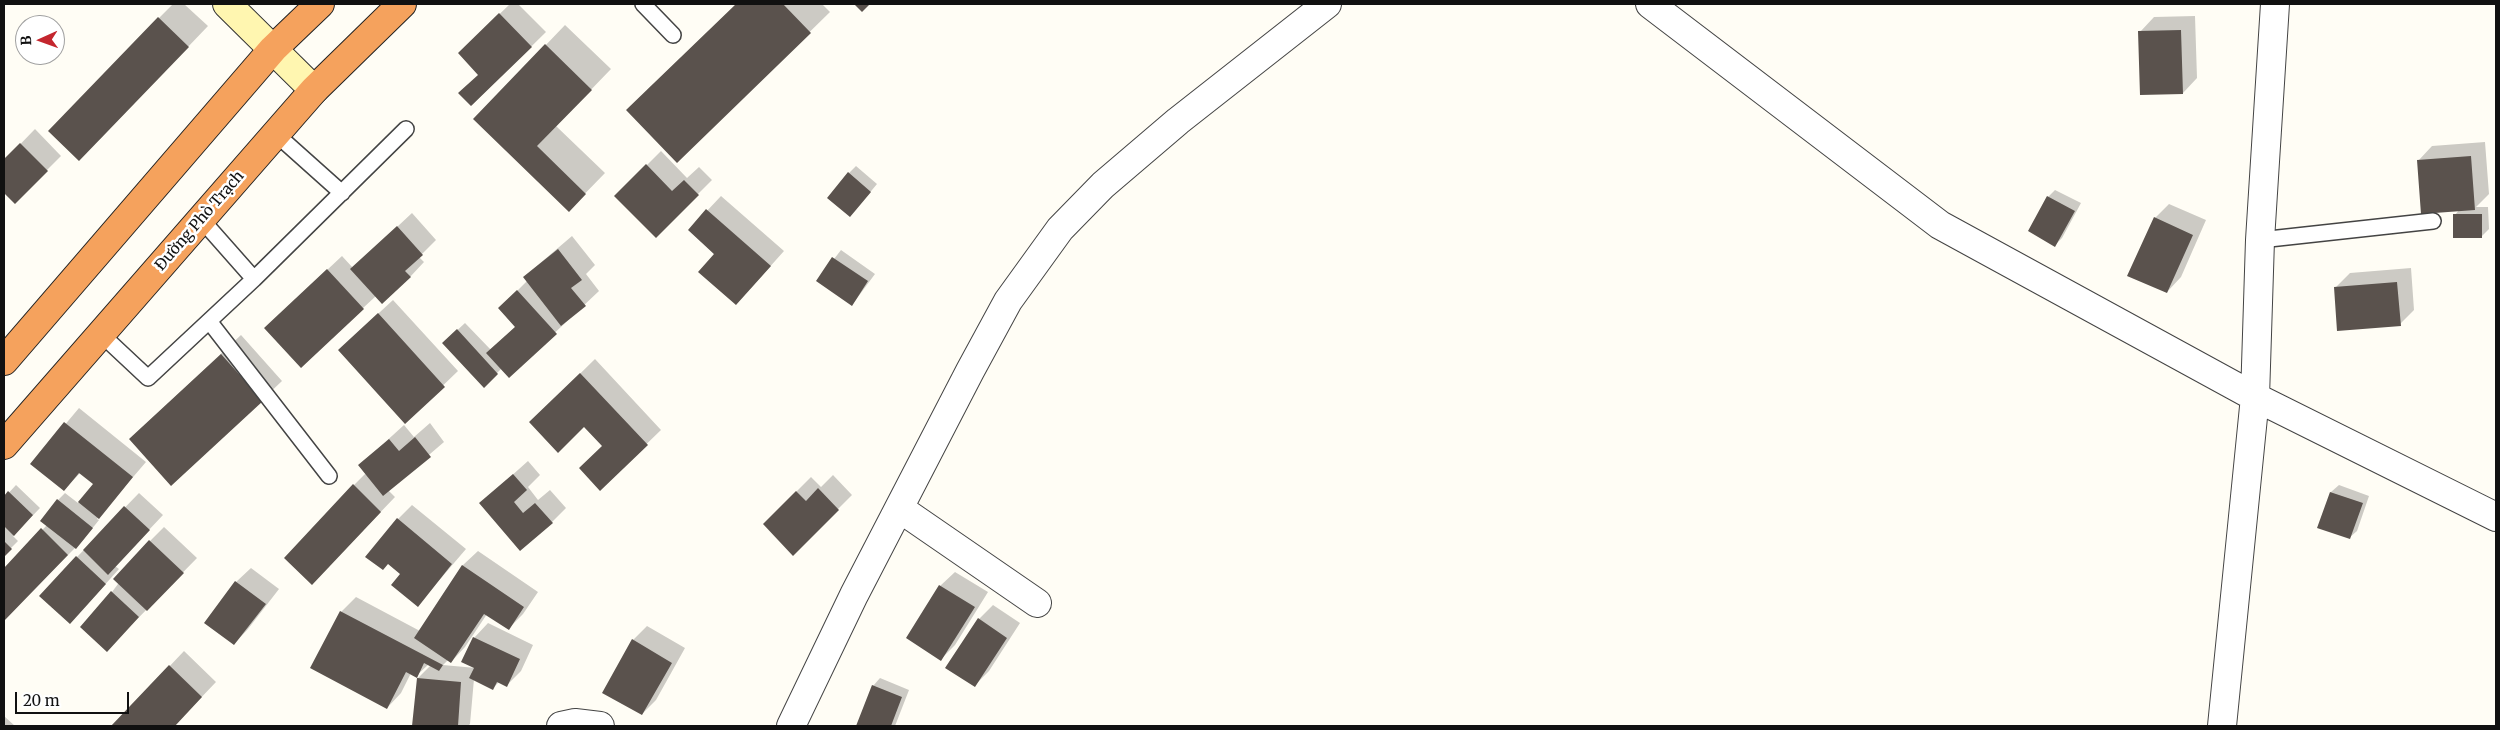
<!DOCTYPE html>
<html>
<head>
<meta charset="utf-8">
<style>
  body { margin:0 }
  #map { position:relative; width:2500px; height:730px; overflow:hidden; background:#fffdf5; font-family:Merriweather,serif }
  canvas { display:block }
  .frame { position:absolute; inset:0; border:5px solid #111; pointer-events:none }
  .north { position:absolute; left:15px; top:15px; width:50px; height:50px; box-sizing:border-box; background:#fff; border:1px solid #a0a0a0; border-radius:50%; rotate:268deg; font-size:14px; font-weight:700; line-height:20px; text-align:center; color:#111 }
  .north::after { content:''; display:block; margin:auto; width:18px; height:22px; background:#c4262e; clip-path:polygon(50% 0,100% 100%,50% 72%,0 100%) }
  .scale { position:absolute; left:15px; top:692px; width:114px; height:22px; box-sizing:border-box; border:2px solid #111; border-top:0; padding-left:6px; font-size:15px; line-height:18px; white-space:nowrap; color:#111; -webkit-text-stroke:4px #fff; paint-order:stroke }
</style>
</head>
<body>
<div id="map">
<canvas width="2500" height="730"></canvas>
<div class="frame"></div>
<div class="north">B</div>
<div class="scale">20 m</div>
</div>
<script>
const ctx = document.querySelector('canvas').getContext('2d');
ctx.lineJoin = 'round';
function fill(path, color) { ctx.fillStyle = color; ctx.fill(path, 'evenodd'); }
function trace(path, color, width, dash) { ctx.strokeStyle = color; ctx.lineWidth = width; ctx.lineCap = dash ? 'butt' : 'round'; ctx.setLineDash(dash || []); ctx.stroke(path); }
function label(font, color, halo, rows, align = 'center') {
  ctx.font = font + ' Merriweather,serif'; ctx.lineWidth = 5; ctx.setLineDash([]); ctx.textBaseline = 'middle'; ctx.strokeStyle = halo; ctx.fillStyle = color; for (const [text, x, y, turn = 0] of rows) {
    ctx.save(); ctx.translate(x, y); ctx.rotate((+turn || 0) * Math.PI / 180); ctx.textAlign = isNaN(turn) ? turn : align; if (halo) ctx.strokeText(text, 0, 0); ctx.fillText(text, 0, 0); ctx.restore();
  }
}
const shadow = new Path2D(`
  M 173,4 L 184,4 L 208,26 L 99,140 L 159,18 Z
  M 510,4 L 518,4 L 546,32 L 472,105 L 479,74 L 459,53 Z
  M 737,4 L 822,4 L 830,12 L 677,162 L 647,90 Z
  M 2195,16 L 2197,78 L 2183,93 L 2140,32 L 2154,17 Z
  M 565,25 L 611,69 L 556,126 L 605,173 L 569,210 L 475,119 Z
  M 35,129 L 61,156 L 15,202 L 4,191 L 4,161 Z
  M 2485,142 L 2489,194 L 2476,207 L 2488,207 L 2489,229 L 2481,237 L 2455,215 L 2459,210 L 2418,161 L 2432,146 Z
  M 661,151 L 687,178 L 699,167 L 712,180 L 656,236 L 616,196 Z
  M 856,166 L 877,184 L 857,208 L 849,173 Z
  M 2055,190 L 2081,203 L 2062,238 L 2055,245 L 2048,197 Z
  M 721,196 L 784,251 L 750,289 L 689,230 Z
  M 2169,204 L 2206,220 L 2181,277 L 2167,292 L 2155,218 Z
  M 412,213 L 436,240 L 419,257 L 424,262 L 410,277 L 376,296 L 363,308 L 280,314 L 342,256 L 353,268 Z
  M 572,236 L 595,265 L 586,274 L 599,291 L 509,376 L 502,368 L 484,386 L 451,336 L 465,323 L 491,350 L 516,326 L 514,294 L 527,281 L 524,277 Z
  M 841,250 L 875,274 L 852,305 L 817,281 Z
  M 2411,268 L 2414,310 L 2400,324 L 2335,288 L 2350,273 Z
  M 393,300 L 458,371 L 405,422 L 354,336 Z
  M 241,335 L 282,381 L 262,400 L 130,439 Z
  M 595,359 L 661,430 L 600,489 L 604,446 L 585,425 L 531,422 Z
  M 79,408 L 146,462 L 97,519 L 99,520 L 83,540 L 4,619 L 4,570 L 47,525 L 58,500 L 65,493 L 78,503 L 94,484 L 81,472 L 64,490 L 32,464 Z
  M 430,423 L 444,442 L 388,490 L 395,497 L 326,569 L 354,485 L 366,473 L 360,465 L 404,425 L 414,437 Z
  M 528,461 L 540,475 L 528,487 L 538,500 L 550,490 L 566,508 L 552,522 L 481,503 Z
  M 833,475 L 852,495 L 793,554 L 764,524 L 811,477 L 821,487 Z
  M 16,485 L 40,508 L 13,536 L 18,541 L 4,555 L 4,498 Z
  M 2339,485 L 2369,496 L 2357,531 L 2349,538 L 2319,527 L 2331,492 Z
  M 139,493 L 163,515 L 115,566 L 119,569 L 84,608 L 77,557 Z
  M 412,505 L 466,549 L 418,605 L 402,574 L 398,519 Z
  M 164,527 L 197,558 L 107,650 L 112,592 L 150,541 Z
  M 478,551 L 538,592 L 523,614 L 508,629 L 487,614 L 465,647 L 451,662 L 448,660 L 443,665 L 476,668 L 474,638 L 488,623 L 533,645 L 521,671 L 507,685 L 499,682 L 493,688 L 474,679 L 470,724 L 468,726 L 414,726 L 418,678 L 431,665 L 429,664 L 416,676 L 411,673 L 401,693 L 387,708 L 312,668 L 341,612 L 356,597 L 420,631 L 463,565 Z
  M 251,568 L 279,589 L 248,629 L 234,644 L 206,623 L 236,582 Z
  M 955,572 L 988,592 L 955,645 L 941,659 L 908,638 L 940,586 Z
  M 993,605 L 1020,623 L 989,671 L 975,685 L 979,619 Z
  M 647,626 L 685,648 L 656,700 L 642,714 L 633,640 Z
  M 184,651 L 216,682 L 174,726 L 113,726 Z
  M 880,678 L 909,690 L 895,726 L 857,726 L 873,686 Z
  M 4,716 L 15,726 L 4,726 Z`);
const building = new Path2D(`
  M 736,4 L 783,4 L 811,33 L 677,163 L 626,110 Z
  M 854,4 L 870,4 L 862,12 Z
  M 499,13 L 532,47 L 471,106 L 458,93 L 478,75 L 458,53 Z
  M 158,17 L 189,47 L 79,161 L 48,131 Z
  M 2181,30 L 2183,94 L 2140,95 L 2138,31 Z
  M 545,44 L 592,90 L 537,146 L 586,194 L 569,212 L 473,119 Z
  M 20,143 L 48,171 L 15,204 L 4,193 L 4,159 Z
  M 2471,156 L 2475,210 L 2421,214 L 2417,160 Z
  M 646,164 L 672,191 L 684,180 L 699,195 L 656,238 L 614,196 Z
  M 848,172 L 871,192 L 850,217 L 827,198 Z
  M 2047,196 L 2075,211 L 2055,247 L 2028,231 Z
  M 706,209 L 771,266 L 736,305 L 698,272 L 714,254 L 688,230 Z
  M 2453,214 L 2482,214 L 2482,238 L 2453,238 Z
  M 2154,217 L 2193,235 L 2167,293 L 2127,276 Z
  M 397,226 L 423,255 L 405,271 L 411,277 L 382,304 L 350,269 Z
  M 558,249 L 582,280 L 571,288 L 586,306 L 561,326 L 523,277 Z
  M 832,257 L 868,281 L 852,306 L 816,281 Z
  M 327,269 L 364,309 L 301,368 L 264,328 Z
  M 2397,282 L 2401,326 L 2337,331 L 2334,287 Z
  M 517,290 L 557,334 L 509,378 L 486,353 L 515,327 L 498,308 Z
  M 378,313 L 445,387 L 405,424 L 338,350 Z
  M 457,329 L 498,374 L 484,388 L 442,343 Z
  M 221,354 L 263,401 L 171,486 L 129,439 Z
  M 580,373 L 648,445 L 600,491 L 579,468 L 602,446 L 584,427 L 558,453 L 529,422 Z
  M 64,422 L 133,477 L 99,519 L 78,502 L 93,484 L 79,473 L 64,491 L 30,464 Z
  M 415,437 L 431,457 L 383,496 L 358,465 L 389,439 L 399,451 Z
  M 513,474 L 527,490 L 514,502 L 523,513 L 535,503 L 553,523 L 520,551 L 479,503 Z
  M 353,484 L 381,512 L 312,585 L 284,558 Z
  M 818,488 L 839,510 L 793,556 L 763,524 L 796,491 L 806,501 Z
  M 8,491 L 33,515 L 14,536 L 4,526 L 4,496 Z
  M 2330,492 L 2363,503 L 2350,539 L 2317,528 Z
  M 57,499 L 93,528 L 76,549 L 40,521 Z
  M 124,506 L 150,530 L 108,575 L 83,550 Z
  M 397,518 L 452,564 L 418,607 L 391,585 L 400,574 L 388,564 L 383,570 L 365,557 Z
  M 41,528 L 68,555 L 4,621 L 4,568 Z
  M 149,540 L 184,573 L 147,611 L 113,579 Z
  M 4,541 L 12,549 L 4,557 Z
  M 76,556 L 106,584 L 70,624 L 39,596 Z
  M 462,565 L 524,607 L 509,630 L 484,614 L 451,663 L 414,638 Z
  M 235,581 L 266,604 L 234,645 L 204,623 Z
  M 939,585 L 975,607 L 941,661 L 906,638 Z
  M 111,591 L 139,617 L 107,652 L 80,627 Z
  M 340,611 L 443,665 L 439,671 L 424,663 L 417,678 L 406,672 L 387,709 L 310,668 Z
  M 978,618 L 1007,638 L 975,687 L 945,668 Z
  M 473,637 L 520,659 L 507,687 L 497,682 L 493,690 L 469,678 L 474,668 L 461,662 Z
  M 632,639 L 672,663 L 642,715 L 602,693 Z
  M 169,665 L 202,697 L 175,726 L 111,726 Z
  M 417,678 L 461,682 L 458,726 L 412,726 Z
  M 872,685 L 902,697 L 891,726 L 856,726 Z`);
const lane = new Path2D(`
  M 643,4 L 673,35
  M 276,134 L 342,193
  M 201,219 L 254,279
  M 2260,240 L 2433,221
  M 209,321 L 329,476
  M 101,334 L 148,378 L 254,279 L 406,129`);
const street = new Path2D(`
  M 1650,4 L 1940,225 L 2255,397 L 2496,517
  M 899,508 L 1037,603
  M 561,726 L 575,723 L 600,726
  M 791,726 L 854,595 L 970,371 L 1008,301 L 1060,229 L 1103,185 L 1178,121 L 1327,4
  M 2222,726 L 2255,397 L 2260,240 L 2275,4`);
const secondary = new Path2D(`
  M 227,4 L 314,90`);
const highway = new Path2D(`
  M 4,361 L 273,49 L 320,4
  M 4,445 L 314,90 L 402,4`);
const streetNames = [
  ["Đường Phò Trạch",200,221,-49]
];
fill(shadow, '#0003');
fill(building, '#5a524d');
trace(lane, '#444', 18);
trace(street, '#444', 30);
trace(secondary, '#333', 30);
trace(highway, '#222', 30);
trace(lane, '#fff', 15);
trace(street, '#fff', 28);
trace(secondary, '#fff6b0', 28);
trace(highway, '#f5a25d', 28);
label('15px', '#111', '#fff', streetNames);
</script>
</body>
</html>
